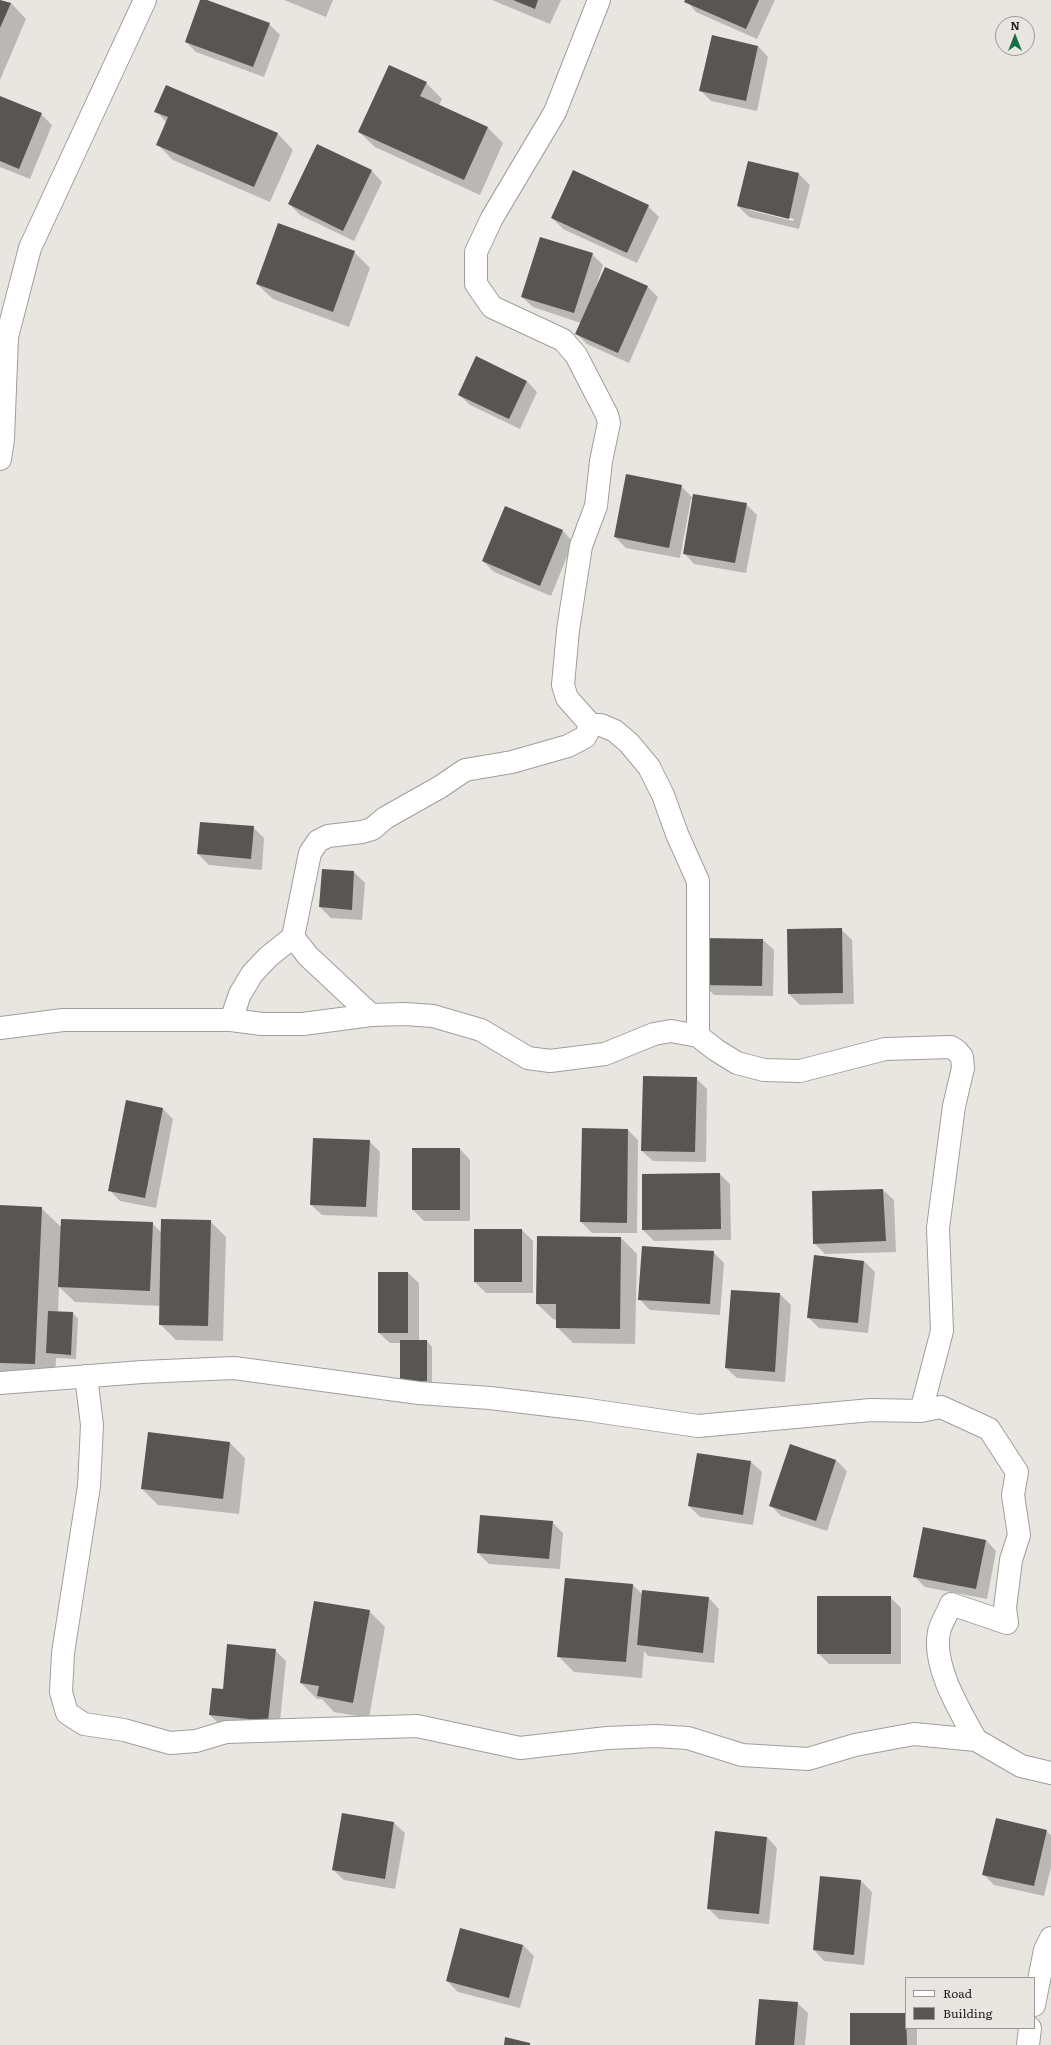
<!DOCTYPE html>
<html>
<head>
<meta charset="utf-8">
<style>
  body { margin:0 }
  #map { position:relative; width:1051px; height:2045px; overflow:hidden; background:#e9e6e2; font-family:Literata,serif }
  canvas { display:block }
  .legend { position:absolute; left:905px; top:1977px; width:130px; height:52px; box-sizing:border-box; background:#e9e6e2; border:1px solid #9a9895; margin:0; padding:5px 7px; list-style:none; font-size:12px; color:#242322 }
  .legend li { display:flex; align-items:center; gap:8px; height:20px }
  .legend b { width:20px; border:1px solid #9a9895 }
  .north { position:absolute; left:995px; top:16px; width:40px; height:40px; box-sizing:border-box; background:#e9e6e2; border:1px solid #9a9895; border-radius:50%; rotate:0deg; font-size:11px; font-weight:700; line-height:16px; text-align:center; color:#242322 }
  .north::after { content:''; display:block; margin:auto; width:14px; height:18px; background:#147146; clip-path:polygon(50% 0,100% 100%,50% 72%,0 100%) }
</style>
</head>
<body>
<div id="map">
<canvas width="1051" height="2045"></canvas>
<ul class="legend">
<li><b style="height:5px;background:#fff"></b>Road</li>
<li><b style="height:11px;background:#585653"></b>Building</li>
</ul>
<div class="north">N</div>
</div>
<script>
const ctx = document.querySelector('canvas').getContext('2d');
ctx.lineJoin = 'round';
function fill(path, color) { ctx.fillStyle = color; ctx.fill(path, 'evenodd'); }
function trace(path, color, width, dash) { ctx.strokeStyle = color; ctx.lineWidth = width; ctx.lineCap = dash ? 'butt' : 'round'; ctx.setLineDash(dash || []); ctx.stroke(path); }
const shadow = new Path2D(`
  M 0,0 L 11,3 L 26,19 L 0,80 Z
  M 201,0 L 269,24 L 280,35 L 264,77 L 196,52 L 186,42 Z
  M 284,0 L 333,0 L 326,17 Z
  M 492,0 L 561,0 L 550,24 Z
  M 686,0 L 775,0 L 757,39 L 696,12 Z
  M 758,46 L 768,57 L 757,111 L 711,101 L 701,91 Z
  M 426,83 L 442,99 L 439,105 L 487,127 L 503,143 L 480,195 L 375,147 L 359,132 Z
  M 0,97 L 41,114 L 52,125 L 30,179 L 0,167 Z
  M 156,111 L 278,134 L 293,150 L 270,202 L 173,160 L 157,144 L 166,122 Z
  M 317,145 L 372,171 L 382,182 L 354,241 L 300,215 L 289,204 Z
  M 748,162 L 799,174 L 810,185 L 799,229 L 749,217 L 738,206 ZM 749,208 L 794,219 L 793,221 L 749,210 Z
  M 648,206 L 659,217 L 637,263 L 563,229 L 552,218 Z
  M 354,252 L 370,268 L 349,327 L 273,299 L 257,284 Z
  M 592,254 L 603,265 L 596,287 L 648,287 L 658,297 L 629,363 L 587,344 L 576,333 L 581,323 L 533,307 L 522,297 Z
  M 527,381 L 537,392 L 520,429 L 470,405 L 459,395 Z
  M 681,486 L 693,498 L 746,504 L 757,515 L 746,573 L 694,564 L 684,553 L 693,499 L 691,499 L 680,558 L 626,548 L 615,537 Z
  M 563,531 L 573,542 L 551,596 L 494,572 L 483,561 Z
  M 201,823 L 253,827 L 264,838 L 262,870 L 209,865 L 198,854 Z
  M 354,872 L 365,883 L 362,920 L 331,918 L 320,907 Z
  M 841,929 L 852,940 L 854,1004 L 800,1005 L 789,994 Z
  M 704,939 L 763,940 L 774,950 L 773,996 L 714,995 L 703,984 Z
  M 696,1078 L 707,1089 L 706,1162 L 653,1161 L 642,1151 Z
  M 162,1108 L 173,1119 L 156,1208 L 120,1201 L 109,1190 Z
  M 628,1130 L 638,1140 L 637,1233 L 592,1233 L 581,1222 Z
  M 369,1141 L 380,1152 L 377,1217 L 322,1215 L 311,1205 Z
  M 460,1149 L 470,1160 L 470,1221 L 424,1221 L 413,1210 Z
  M 720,1174 L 730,1184 L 731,1240 L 654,1241 L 643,1230 Z
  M 883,1190 L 894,1200 L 896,1252 L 825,1254 L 814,1243 L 813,1192 Z
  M 0,1206 L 41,1208 L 62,1228 L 152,1223 L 162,1233 L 210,1221 L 226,1237 L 223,1341 L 176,1340 L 160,1324 L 161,1306 L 75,1302 L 59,1287 L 58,1313 L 73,1313 L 78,1319 L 76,1359 L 56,1358 L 55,1384 L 0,1382 Z
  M 522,1230 L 533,1241 L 533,1293 L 486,1293 L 475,1282 Z
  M 621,1238 L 637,1254 L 635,1344 L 573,1343 L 557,1327 L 557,1320 L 553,1319 L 537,1304 Z
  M 713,1252 L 724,1263 L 720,1315 L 650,1310 L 639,1299 Z
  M 815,1256 L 864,1261 L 875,1272 L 868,1333 L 819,1328 L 808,1317 Z
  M 408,1273 L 419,1283 L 419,1341 L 427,1341 L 432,1347 L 432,1386 L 406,1386 L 401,1343 L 390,1343 L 379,1333 Z
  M 732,1291 L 780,1294 L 791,1305 L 785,1382 L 737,1378 L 726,1368 Z
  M 230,1443 L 245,1458 L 239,1514 L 158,1505 L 142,1489 Z
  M 791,1445 L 836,1460 L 847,1471 L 827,1531 L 781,1516 L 770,1505 Z
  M 751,1462 L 762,1472 L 753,1525 L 700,1517 L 689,1506 Z
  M 552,1522 L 563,1533 L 560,1569 L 489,1564 L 478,1553 Z
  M 986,1540 L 996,1551 L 987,1599 L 925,1587 L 914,1576 Z
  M 566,1579 L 633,1585 L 643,1595 L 709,1598 L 719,1609 L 714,1663 L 648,1656 L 644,1651 L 642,1678 L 574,1672 L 558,1656 Z
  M 890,1597 L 901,1608 L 901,1664 L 829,1664 L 818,1653 Z
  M 369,1611 L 385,1627 L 369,1718 L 334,1712 L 322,1699 L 317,1699 L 301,1683 Z
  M 275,1650 L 286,1661 L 279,1731 L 221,1726 L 210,1715 L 224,1690 Z
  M 342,1814 L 394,1823 L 405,1833 L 395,1889 L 344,1880 L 333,1870 Z
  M 1046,1831 L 1051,1835 L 1051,1867 L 1044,1896 L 994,1885 L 983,1874 Z
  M 767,1837 L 777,1848 L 769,1924 L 719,1919 L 708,1908 Z
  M 861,1881 L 872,1892 L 864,1965 L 824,1961 L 814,1950 Z
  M 461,1929 L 523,1945 L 534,1956 L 520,2008 L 458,1992 L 447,1981 Z
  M 797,2003 L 808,2013 L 805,2045 L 756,2045 Z
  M 906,2028 L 917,2028 L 917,2045 L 851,2045 Z`);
const building = new Path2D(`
  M 0,0 L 11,3 L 0,28 Z
  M 200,0 L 207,0 L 270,23 L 253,67 L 185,42 Z
  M 513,0 L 538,0 L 535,9 Z
  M 685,0 L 759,0 L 746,29 L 684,2 Z
  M 712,35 L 758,46 L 746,101 L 699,91 Z
  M 389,65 L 427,82 L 420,96 L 488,127 L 464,180 L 358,132 Z
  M 166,85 L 278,133 L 254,187 L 156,145 L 168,117 L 154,112 Z
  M 0,96 L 42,113 L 19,169 L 0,161 Z
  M 317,144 L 372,170 L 343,231 L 288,204 Z
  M 748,161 L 799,173 L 789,219 L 737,206 Z
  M 573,170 L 649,205 L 627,253 L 551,218 Z
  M 278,223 L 355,251 L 333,312 L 256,284 Z
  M 540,237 L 593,253 L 574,313 L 521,297 Z
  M 605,267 L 648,286 L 618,353 L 575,334 Z
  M 476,356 L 527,381 L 509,419 L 458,395 Z
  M 626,474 L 682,485 L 669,548 L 614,537 Z
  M 693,494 L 747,503 L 735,563 L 683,554 Z
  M 505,506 L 563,530 L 540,586 L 482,561 Z
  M 200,822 L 254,826 L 251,859 L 197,854 Z
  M 322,869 L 354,871 L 352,910 L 319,907 Z
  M 842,928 L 843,993 L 788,994 L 787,929 Z
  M 703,938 L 763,939 L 762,986 L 702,985 Z
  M 643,1076 L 697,1077 L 695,1152 L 641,1151 Z
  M 126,1100 L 163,1108 L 145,1198 L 108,1191 Z
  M 582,1128 L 628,1129 L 627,1223 L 580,1222 Z
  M 313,1138 L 370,1140 L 366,1207 L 310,1205 Z
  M 412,1148 L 460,1148 L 460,1210 L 412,1210 Z
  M 720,1173 L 721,1229 L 642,1230 L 642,1174 Z
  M 883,1189 L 886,1241 L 813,1244 L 812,1191 Z
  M 0,1205 L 42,1207 L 35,1364 L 0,1363 Z
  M 61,1219 L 153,1222 L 150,1291 L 58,1287 Z
  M 161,1219 L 211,1220 L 208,1326 L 159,1325 Z
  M 474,1229 L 522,1229 L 522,1282 L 474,1282 Z
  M 537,1236 L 621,1237 L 620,1329 L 556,1328 L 556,1304 L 536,1304 Z
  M 642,1246 L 714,1251 L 710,1304 L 638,1300 Z
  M 814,1255 L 864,1261 L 858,1323 L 807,1318 Z
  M 378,1272 L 408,1272 L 408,1333 L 378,1333 Z
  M 731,1290 L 780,1293 L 775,1372 L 725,1368 Z
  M 48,1311 L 73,1312 L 71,1355 L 46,1353 Z
  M 400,1340 L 427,1340 L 427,1381 L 400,1381 Z
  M 148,1432 L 230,1442 L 223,1499 L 141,1489 Z
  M 790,1444 L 836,1460 L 816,1521 L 769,1506 Z
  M 697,1453 L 751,1461 L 743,1515 L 688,1506 Z
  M 480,1515 L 553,1521 L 549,1559 L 477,1553 Z
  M 923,1527 L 986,1540 L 976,1589 L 913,1577 Z
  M 565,1578 L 633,1584 L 626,1662 L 557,1657 Z
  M 642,1590 L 709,1597 L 703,1653 L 637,1645 Z
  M 817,1596 L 891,1596 L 891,1654 L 817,1654 Z
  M 314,1601 L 370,1610 L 353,1703 L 317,1696 L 319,1686 L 300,1683 Z
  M 227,1644 L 276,1649 L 268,1721 L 209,1715 L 212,1688 L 223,1689 Z
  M 342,1813 L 394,1822 L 385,1879 L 332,1870 Z
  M 996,1818 L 1047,1830 L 1034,1886 L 982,1875 Z
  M 715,1831 L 767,1837 L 759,1914 L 707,1909 Z
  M 820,1876 L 861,1880 L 854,1955 L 813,1950 Z
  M 460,1928 L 523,1945 L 509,1998 L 446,1981 Z
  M 759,1999 L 798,2002 L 794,2045 L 755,2045 Z
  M 850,2013 L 906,2013 L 907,2045 L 850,2045 Z
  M 505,2037 L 530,2043 L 530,2045 L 504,2045 Z`);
const minor = new Path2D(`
  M 0,459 L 3,439 L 7,337 L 30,248 L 145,0
  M 591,725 L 567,698 L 563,685 L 568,630 L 581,546 L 596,506 L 601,461 L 609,423 L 607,415 L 576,355 L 563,340 L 492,307 L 476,284 L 476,252 L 492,218 L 555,112 L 599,0
  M 591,725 L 601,725 L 615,731 L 629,743 L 649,767 L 663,795 L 677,834 L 698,881 L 698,1036
  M 293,937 L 308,956 L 371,1015
  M 231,1020 L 240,994 L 252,974 L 268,957 L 293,937 L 310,853 L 318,841 L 328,836 L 362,832 L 372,829 L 385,818 L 440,787 L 465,770 L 512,762 L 568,746 L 585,737 L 591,725
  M 0,1028 L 63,1020 L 231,1020 L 262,1024 L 303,1024 L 371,1015 L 405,1014 L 433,1016 L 481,1030 L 528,1058 L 550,1061 L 605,1054 L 654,1034 L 671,1031 L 698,1036 L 716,1050 L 737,1063 L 764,1070 L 800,1071 L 885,1049 L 951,1047 L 957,1051 L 962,1057 L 963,1068 L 954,1106 L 938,1228 L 942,1331 L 921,1411
  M 86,1376 L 92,1425 L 89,1486 L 63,1653 L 61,1692 L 67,1713 L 84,1724 L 124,1730 L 170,1743 L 196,1741 L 226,1732 L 417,1726 L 520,1748 L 607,1738 L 656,1736 L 688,1738 L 742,1755 L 808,1759 L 855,1745 L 914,1734 L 976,1740 L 1021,1766 L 1051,1773
  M 0,1383 L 142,1372 L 234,1368 L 419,1393 L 490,1398 L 582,1409 L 698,1426 L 871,1410 L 921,1411 L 941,1407 L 989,1429 L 1017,1472 L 1013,1495 L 1019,1535 L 1011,1560 L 1005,1608 L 1007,1623 L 951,1604 C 948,1613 941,1622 939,1632 C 932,1666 960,1711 976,1740
  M 1034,2005 L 1045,1950 L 1051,1938
  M 1028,2045 L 1030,2028`);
fill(shadow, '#0003');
fill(building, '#585653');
trace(minor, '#a09e9b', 24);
trace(minor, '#fff', 22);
</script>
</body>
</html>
